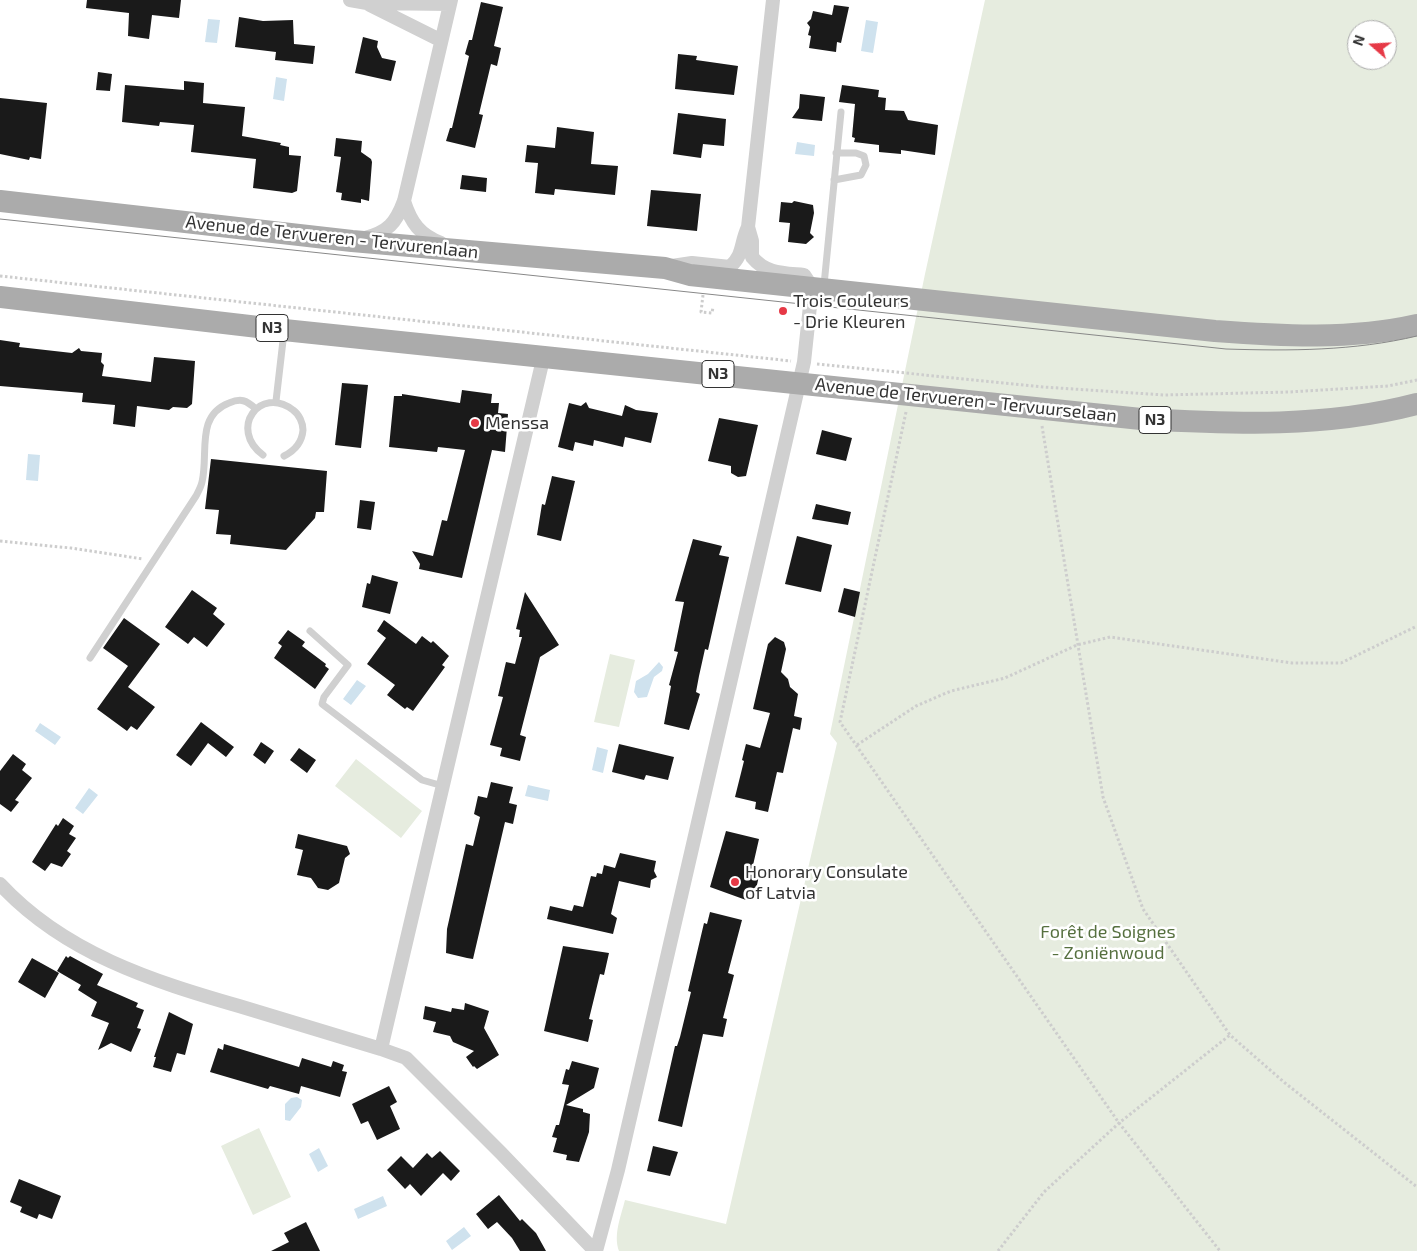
<!DOCTYPE html>
<html>
<head>
<meta charset="utf-8">
<style>
  body { margin:0 }
  #map { position:relative; width:1417px; height:1251px; overflow:hidden; background:#fff; font-family:"Exo 2",sans-serif }
  canvas { display:block }
  .north { position:absolute; left:1347px; top:20px; width:50px; height:50px; box-sizing:border-box; background:#fff; border:1px solid #adadad; border-radius:50%; rotate:289deg; font-size:14px; font-weight:700; line-height:20px; text-align:center; color:#333 }
  .north::after { content:''; display:block; margin:auto; width:18px; height:22px; background:#e63946; clip-path:polygon(50% 0,100% 100%,50% 72%,0 100%) }
</style>
</head>
<body>
<div id="map">
<canvas width="1417" height="1251"></canvas>
<div class="north">N</div>
</div>
<script>
const ctx = document.querySelector('canvas').getContext('2d');
ctx.lineJoin = 'round';
function fill(path, color) { ctx.fillStyle = color; ctx.fill(path, 'evenodd'); }
function trace(path, color, width, dash) { ctx.strokeStyle = color; ctx.lineWidth = width; ctx.lineCap = dash ? 'butt' : 'round'; ctx.setLineDash(dash || []); ctx.stroke(path); }
function label(font, color, halo, rows, align = 'center') {
  ctx.font = font + ' "Exo 2",sans-serif'; ctx.lineWidth = 5; ctx.setLineDash([]); ctx.textBaseline = 'middle'; ctx.strokeStyle = halo; ctx.fillStyle = color; for (const [text, x, y, turn = 0] of rows) {
    ctx.save(); ctx.translate(x, y); ctx.rotate((+turn || 0) * Math.PI / 180); ctx.textAlign = isNaN(turn) ? turn : align; if (halo) ctx.strokeText(text, 0, 0); ctx.fillText(text, 0, 0); ctx.restore();
  }
}
const green = new Path2D(`
  M 985,0 L 1417,0 L 1417,1251 L 619,1251 C 613,1235 621,1216 625,1200 L 726,1224 L 837,743 L 830,734 L 925,274 ZM 1357,30 L 1387,30 L 1387,60 L 1357,60 Z
  M 610,654 L 635,660 L 619,727 L 594,722 Z
  M 356,759 L 422,811 L 401,838 L 335,786 Z
  M 259,1128 L 291,1197 L 253,1215 L 221,1146 Z`);
const water = new Path2D(`
  M 208,19 L 220,20 L 217,43 L 205,42 Z
  M 866,20 L 878,22 L 873,53 L 861,51 Z
  M 276,77 L 287,79 L 284,101 L 273,99 Z
  M 797,142 L 815,145 L 814,156 L 795,154 Z
  M 28,454 L 40,455 L 38,481 L 26,480 Z
  M 659,662 L 663,667 L 662,671 L 654,677 L 647,697 L 638,698 L 634,692 L 636,681 L 648,674 Z
  M 357,680 L 366,686 L 351,705 L 343,699 Z
  M 40,723 L 61,737 L 55,745 L 35,731 Z
  M 597,747 L 608,750 L 603,773 L 592,770 Z
  M 528,785 L 550,790 L 548,801 L 525,796 Z
  M 89,788 L 98,795 L 83,814 L 75,808 Z
  M 297,1097 L 302,1100 L 301,1107 L 290,1121 L 285,1120 L 285,1104 L 291,1098 Z
  M 319,1148 L 328,1166 L 318,1172 L 309,1154 Z
  M 383,1196 L 387,1206 L 358,1219 L 354,1209 Z
  M 464,1227 L 471,1236 L 452,1250 L 446,1241 Z`);
const building = new Path2D(`
  M 87,0 L 181,0 L 179,18 L 152,15 L 149,39 L 128,36 L 129,13 L 86,8 Z
  M 481,2 L 503,7 L 494,46 L 501,48 L 497,66 L 491,64 L 479,114 L 483,115 L 475,148 L 446,141 L 450,128 L 452,128 L 469,56 L 465,54 L 469,40 L 472,40 Z
  M 834,5 L 849,7 L 841,43 L 837,42 L 836,52 L 809,48 L 811,36 L 808,35 L 810,27 L 807,23 L 811,19 L 813,11 L 832,15 Z
  M 239,17 L 263,21 L 293,20 L 294,44 L 315,46 L 313,64 L 275,60 L 276,52 L 235,47 Z
  M 363,37 L 378,41 L 377,47 L 382,58 L 396,61 L 391,81 L 355,73 Z
  M 678,54 L 697,56 L 696,60 L 738,66 L 734,95 L 675,89 Z
  M 98,72 L 112,74 L 110,91 L 96,90 Z
  M 184,81 L 204,83 L 203,103 L 245,107 L 242,136 L 281,143 L 280,145 L 289,147 L 289,155 L 301,156 L 297,191 L 292,193 L 253,188 L 256,159 L 191,152 L 194,125 L 160,122 L 159,126 L 122,122 L 125,85 L 184,90 Z
  M 842,85 L 879,90 L 878,97 L 886,98 L 885,110 L 904,111 L 908,120 L 938,125 L 935,155 L 901,150 L 901,154 L 879,152 L 879,145 L 854,142 L 855,138 L 852,137 L 855,104 L 839,102 Z
  M 800,94 L 825,97 L 822,121 L 792,118 L 799,108 Z
  M 0,98 L 47,103 L 41,159 L 30,157 L 29,160 L 0,154 Z
  M 678,113 L 726,119 L 724,146 L 703,144 L 701,158 L 673,154 Z
  M 557,127 L 594,132 L 591,164 L 618,166 L 615,195 L 555,189 L 554,195 L 535,193 L 538,163 L 525,162 L 527,145 L 555,148 Z
  M 336,138 L 362,141 L 361,152 L 371,159 L 372,162 L 369,201 L 361,199 L 361,203 L 341,200 L 342,193 L 336,192 L 341,157 L 334,156 Z
  M 462,175 L 487,178 L 486,192 L 460,189 Z
  M 651,190 L 701,194 L 697,231 L 647,226 Z
  M 794,201 L 813,205 L 814,213 L 810,233 L 814,237 L 806,244 L 788,242 L 790,223 L 779,222 L 781,202 L 792,203 Z
  M 0,340 L 20,343 L 19,347 L 72,353 L 79,348 L 81,351 L 102,353 L 101,362 L 104,365 L 102,376 L 151,382 L 154,357 L 195,361 L 192,404 L 187,408 L 173,407 L 169,410 L 137,406 L 135,427 L 113,424 L 115,405 L 82,402 L 83,393 L 0,386 Z
  M 342,383 L 368,385 L 361,448 L 335,445 Z
  M 462,390 L 492,394 L 491,403 L 499,403 L 498,413 L 508,414 L 505,452 L 492,450 L 462,578 L 419,569 L 420,564 L 412,551 L 433,556 L 442,520 L 447,521 L 465,450 L 438,447 L 437,452 L 389,447 L 394,396 L 402,396 L 402,394 L 460,403 Z
  M 586,402 L 589,408 L 622,416 L 625,405 L 636,410 L 658,413 L 651,443 L 625,437 L 623,447 L 594,440 L 593,446 L 575,442 L 573,451 L 558,447 L 569,403 L 581,406 Z
  M 719,418 L 758,425 L 746,476 L 738,477 L 731,473 L 731,466 L 708,461 Z
  M 822,430 L 852,438 L 846,461 L 816,454 Z
  M 211,459 L 327,471 L 324,512 L 316,512 L 315,518 L 286,550 L 230,544 L 231,535 L 216,534 L 219,510 L 205,509 Z
  M 552,476 L 575,481 L 561,541 L 537,535 L 542,504 L 545,505 Z
  M 360,500 L 375,502 L 371,530 L 357,528 Z
  M 816,504 L 851,512 L 848,525 L 812,519 Z
  M 797,536 L 832,545 L 821,592 L 785,584 Z
  M 693,539 L 722,546 L 719,555 L 729,557 L 708,650 L 705,649 L 699,676 L 696,692 L 700,694 L 689,730 L 664,724 L 671,686 L 669,685 L 678,652 L 674,651 L 684,602 L 675,601 Z
  M 372,575 L 398,582 L 390,614 L 362,607 L 367,583 L 370,584 Z
  M 844,588 L 860,592 L 855,617 L 838,612 Z
  M 192,590 L 217,608 L 213,614 L 225,624 L 207,647 L 194,637 L 188,644 L 165,627 Z
  M 525,592 L 559,645 L 540,657 L 520,735 L 526,737 L 520,761 L 500,756 L 502,748 L 490,745 L 503,697 L 498,696 L 506,662 L 515,664 L 522,637 L 519,637 L 520,630 L 516,629 Z
  M 124,618 L 160,644 L 128,687 L 155,707 L 137,730 L 131,726 L 127,731 L 97,709 L 128,666 L 103,648 Z
  M 384,620 L 416,644 L 422,636 L 431,643 L 433,641 L 449,656 L 442,665 L 445,667 L 413,711 L 407,707 L 405,709 L 387,695 L 395,685 L 367,664 L 386,638 L 377,631 Z
  M 288,630 L 305,642 L 302,646 L 326,664 L 325,666 L 329,669 L 315,689 L 274,658 L 282,646 L 278,643 Z
  M 775,637 L 784,642 L 786,649 L 781,672 L 788,679 L 790,687 L 798,694 L 794,716 L 802,718 L 800,730 L 793,728 L 783,773 L 777,772 L 768,812 L 755,809 L 756,802 L 735,797 L 744,761 L 742,760 L 746,744 L 760,748 L 770,713 L 753,709 L 768,644 Z
  M 201,722 L 234,747 L 226,757 L 208,743 L 191,766 L 176,755 Z
  M 261,742 L 274,751 L 265,764 L 253,755 Z
  M 619,744 L 674,757 L 668,780 L 646,775 L 644,780 L 612,772 Z
  M 299,748 L 316,760 L 307,773 L 290,760 Z
  M 13,754 L 26,764 L 22,770 L 32,778 L 15,800 L 19,802 L 11,812 L 0,804 L 0,771 Z
  M 491,782 L 513,787 L 509,803 L 517,805 L 513,824 L 505,822 L 473,959 L 467,958 L 446,953 L 447,929 L 466,844 L 473,846 L 480,817 L 474,814 L 478,796 L 487,798 Z
  M 63,818 L 74,826 L 69,834 L 76,838 L 67,851 L 71,854 L 62,867 L 51,863 L 45,871 L 32,862 L 56,824 L 58,826 Z
  M 726,831 L 759,839 L 751,874 L 759,876 L 754,898 L 750,897 L 746,900 L 710,887 Z
  M 298,834 L 347,846 L 350,854 L 345,858 L 339,883 L 328,890 L 318,888 L 311,878 L 297,875 L 303,850 L 295,848 Z
  M 620,853 L 656,861 L 654,871 L 657,877 L 651,880 L 650,888 L 619,881 L 611,914 L 617,918 L 613,934 L 547,919 L 550,906 L 572,911 L 574,905 L 583,907 L 591,876 L 596,877 L 597,873 L 602,874 L 604,865 L 615,868 Z
  M 710,912 L 742,920 L 728,973 L 734,975 L 723,1018 L 727,1019 L 723,1037 L 703,1034 L 682,1127 L 658,1121 L 675,1046 L 677,1046 L 680,1037 L 691,992 L 688,991 L 704,923 L 707,924 Z
  M 563,946 L 609,953 L 604,975 L 600,974 L 589,1019 L 593,1020 L 588,1042 L 544,1031 Z
  M 66,956 L 68,958 L 70,956 L 103,974 L 97,985 L 138,1003 L 136,1007 L 144,1010 L 137,1028 L 141,1029 L 131,1052 L 111,1043 L 98,1050 L 109,1023 L 91,1016 L 97,1002 L 78,990 L 81,985 L 57,971 Z
  M 32,958 L 59,973 L 45,998 L 18,982 Z
  M 465,1003 L 489,1011 L 484,1028 L 499,1055 L 477,1069 L 474,1066 L 473,1067 L 466,1057 L 474,1051 L 453,1042 L 450,1036 L 433,1032 L 436,1022 L 423,1019 L 425,1006 L 451,1012 L 452,1008 L 464,1010 Z
  M 169,1012 L 193,1024 L 185,1055 L 177,1053 L 171,1072 L 153,1067 L 156,1057 L 154,1057 Z
  M 224,1044 L 299,1067 L 302,1058 L 331,1067 L 333,1061 L 344,1065 L 342,1071 L 347,1072 L 340,1097 L 301,1086 L 299,1094 L 270,1086 L 268,1089 L 210,1072 L 218,1048 L 223,1050 Z
  M 572,1061 L 599,1068 L 594,1088 L 566,1105 L 583,1109 L 583,1112 L 590,1114 L 589,1132 L 579,1162 L 566,1160 L 567,1155 L 553,1152 L 557,1138 L 552,1137 L 556,1125 L 559,1125 L 569,1085 L 562,1084 L 566,1069 L 569,1070 Z
  M 389,1086 L 397,1102 L 390,1106 L 400,1129 L 377,1140 L 368,1121 L 361,1124 L 352,1104 Z
  M 653,1146 L 678,1152 L 670,1176 L 647,1171 Z
  M 440,1151 L 460,1171 L 451,1181 L 443,1173 L 421,1196 L 410,1184 L 405,1189 L 387,1170 L 401,1156 L 413,1168 L 427,1153 L 432,1158 Z
  M 19,1179 L 61,1196 L 52,1219 L 39,1214 L 37,1219 L 20,1212 L 22,1207 L 10,1202 Z
  M 499,1195 L 520,1221 L 522,1219 L 536,1233 L 546,1251 L 520,1251 L 512,1238 L 497,1222 L 488,1229 L 476,1214 Z
  M 306,1222 L 320,1251 L 271,1251 L 289,1242 L 284,1233 Z`);
const path = new Path2D(`
  M 0,276 L 791,361
  M 703,295 L 701,312 L 712,313 L 713,307
  M 817,364 L 1043,387 L 1164,395 L 1289,392 L 1388,386 L 1417,380
  M 906,412 L 840,722 L 1119,1123 L 1220,1251
  M 1042,426 L 1103,797 L 1143,909 L 1230,1035 L 1285,1083 L 1417,1187
  M 0,541 L 71,548 L 143,559
  M 857,745 L 916,706 L 951,691 L 1005,678 L 1077,645 L 1110,637 L 1292,663 L 1341,663 L 1417,626
  M 998,1251 L 1044,1192 L 1119,1123 L 1230,1035`);
const lane = new Path2D(`
  M 834,180 L 861,175 L 866,165 L 864,156 L 856,153 L 836,153
  M 824,285 L 841,112
  M 276,401 L 284,332
  M 263,455 C 228,429 260,385 293,410 C 299,414 303,423 303,430 C 302,443 294,451 284,456
  M 310,631 L 348,665 L 324,697 L 322,704 L 422,780 L 443,786
  M 90,658 L 196,496 C 198,492 201,487 202,482 C 209,454 195,416 229,403 C 241,398 246,400 256,409`);
const street = new Path2D(`
  M 350,0 L 367,3 L 450,4
  M 370,5 L 440,40
  M 404,201 C 411,223 420,235 441,243
  M 365,238 C 388,232 396,223 404,201 L 451,0
  M 672,266 L 692,263 L 730,267 C 744,254 740,244 748,227 L 773,0
  M 0,884 C 64,953 152,981 239,1006 C 286,1020 334,1035 381,1049 L 406,1058 L 501,1153 L 595,1251
  M 381,1049 L 544,355
  M 596,1251 L 618,1170 L 804,362 L 812,287 L 804,275 C 783,273 766,274 752,257 L 752,241 L 748,227`);
const primary = new Path2D(`
  M 0,201 L 352,241 L 665,268 L 690,275 L 1215,331 C 1282,336 1351,340 1417,325
  M 0,297 L 284,330 L 1141,419 C 1234,424 1326,428 1417,404`);
const tram = new Path2D(`
  M 0,219 L 1226,349 C 1290,351 1354,351 1417,336`);
const markers = [
  [783,311,5,"#e63946"],
  [475,423,5,"#e63946"],
  [735,882,5,"#e63946"]
];
const shields = [
  [272,328,32],
  [718,374,32],
  [1155,420,32]
];
const shieldNames = [
  ["N3",272,328],
  ["N3",718,374],
  ["N3",1155,420]
];
const streetNames = [
  ["Avenue de Tervueren - Tervurenlaan",332,237,6],
  ["Avenue de Tervueren - Tervuurselaan",966,400,6]
];
const poiNames = [
  ["Trois Couleurs",793,301],
  ["- Drie Kleuren",793,322],
  ["Menssa",485,423],
  ["Honorary Consulate",745,872],
  ["of Latvia",745,893]
];
const parkNames = [
  ["Forêt de Soignes",1108,932],
  ["- Zoniënwoud",1108,953]
];
fill(green, '#e6ecdf');
fill(water, '#cfe2ee');
fill(building, '#1a1a1a');
trace(path, '#cdcdcd', 3, [2.5, 2.5]);
trace(lane, '#d0d0d0', 7);
trace(street, '#d0d0d0', 14);
trace(primary, '#ababab', 22);
trace(tram, '#888', 1);
for (const [x, y, r, color] of markers) { const dot = new Path2D(); dot.arc(x, y, r, 0, 2 * Math.PI); ctx.fillStyle = color; ctx.fill(dot); trace(dot, '#fff', 2); }
for (const [x, y, w] of shields) { const box = new Path2D(); box.roundRect(x - w / 2, y - 13.5, w, 27, 4); ctx.fillStyle = '#fff'; ctx.fill(box); trace(box, '#333', 1); }
label('bold 16px', '#333', null, shieldNames);
label('18px', '#333', '#fff', streetNames);
label('18px', '#333', '#fff', poiNames, 'left');
label('18px', '#56703f', '#fff', parkNames);
</script>
</body>
</html>
